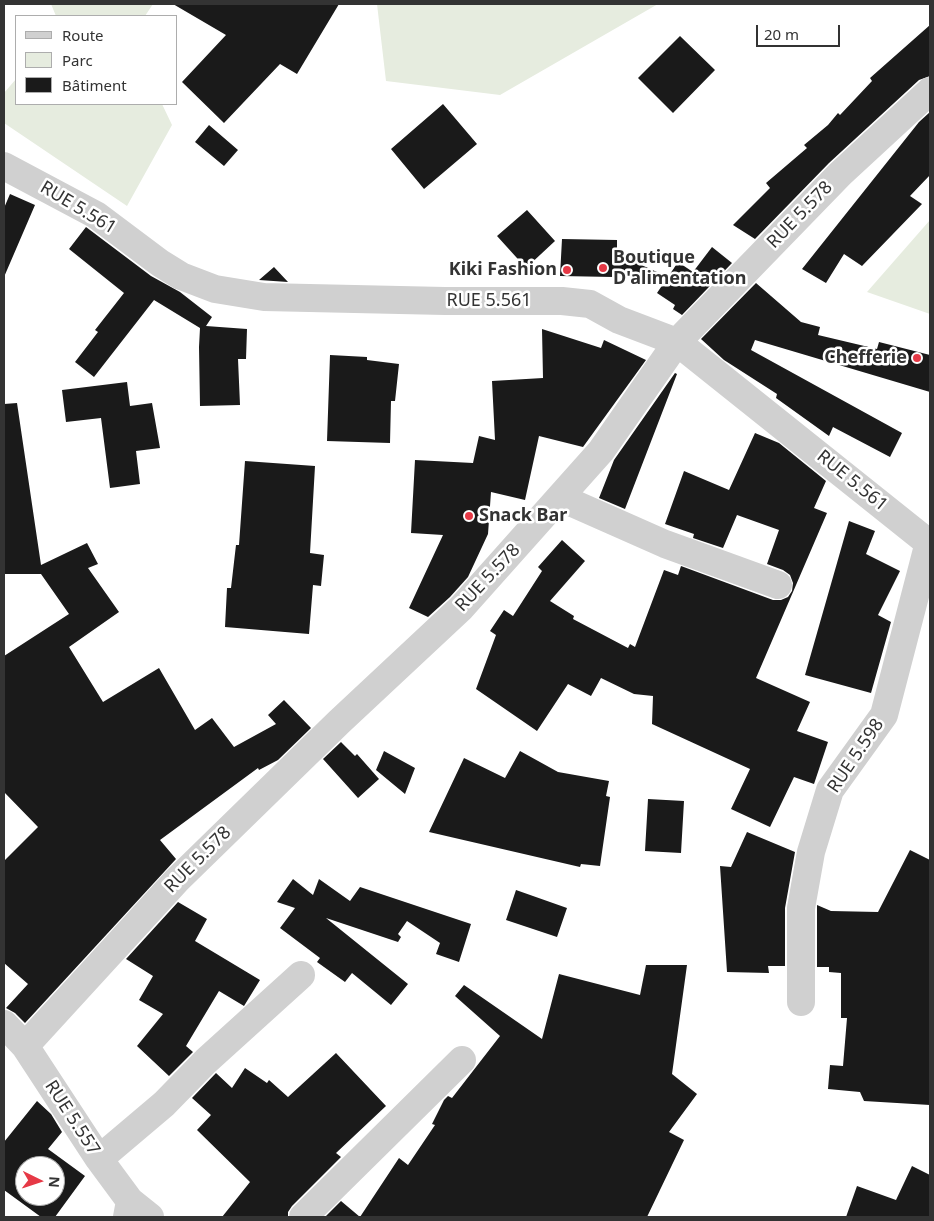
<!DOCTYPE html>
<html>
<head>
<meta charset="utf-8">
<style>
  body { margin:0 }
  #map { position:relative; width:934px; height:1221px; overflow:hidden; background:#fff; font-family:"Noto Sans",sans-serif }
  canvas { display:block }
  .frame { position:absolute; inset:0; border:5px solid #333; pointer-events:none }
  .legend { position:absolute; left:15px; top:15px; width:162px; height:90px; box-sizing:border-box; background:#fff; border:1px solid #adadad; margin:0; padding:6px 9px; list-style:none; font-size:15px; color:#333 }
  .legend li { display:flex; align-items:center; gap:10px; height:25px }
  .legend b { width:25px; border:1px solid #adadad }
  .north { position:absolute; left:15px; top:1156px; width:50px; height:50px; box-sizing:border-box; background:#fff; border:1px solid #adadad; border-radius:50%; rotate:94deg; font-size:14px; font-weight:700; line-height:20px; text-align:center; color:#333 }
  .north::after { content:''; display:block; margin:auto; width:18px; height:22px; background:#e63946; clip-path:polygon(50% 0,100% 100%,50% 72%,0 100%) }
  .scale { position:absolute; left:756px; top:25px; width:84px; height:22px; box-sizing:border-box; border:2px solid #333; border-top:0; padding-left:6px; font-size:15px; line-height:18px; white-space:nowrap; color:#333; -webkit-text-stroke:4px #fff; paint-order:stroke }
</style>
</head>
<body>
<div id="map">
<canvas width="934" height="1221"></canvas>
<div class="frame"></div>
<ul class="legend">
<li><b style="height:6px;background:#d0d0d0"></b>Route</li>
<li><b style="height:14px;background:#e6ecdf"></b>Parc</li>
<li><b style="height:14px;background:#1a1a1a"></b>Bâtiment</li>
</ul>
<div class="north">N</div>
<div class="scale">20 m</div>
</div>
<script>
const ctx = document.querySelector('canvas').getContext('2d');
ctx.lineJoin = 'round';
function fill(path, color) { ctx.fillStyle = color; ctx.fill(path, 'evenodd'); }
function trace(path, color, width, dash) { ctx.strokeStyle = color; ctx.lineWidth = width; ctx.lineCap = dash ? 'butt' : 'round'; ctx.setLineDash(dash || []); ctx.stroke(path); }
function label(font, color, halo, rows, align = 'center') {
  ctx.font = font + ' "Noto Sans",sans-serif'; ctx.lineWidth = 5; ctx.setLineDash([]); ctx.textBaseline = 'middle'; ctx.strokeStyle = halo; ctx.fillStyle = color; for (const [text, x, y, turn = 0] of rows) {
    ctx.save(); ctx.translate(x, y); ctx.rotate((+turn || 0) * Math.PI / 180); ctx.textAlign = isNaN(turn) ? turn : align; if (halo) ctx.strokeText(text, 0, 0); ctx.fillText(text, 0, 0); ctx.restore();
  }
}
const green = new Path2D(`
  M 51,4 L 153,4 L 145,16 L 56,16 Z
  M 377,4 L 658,4 L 500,95 L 386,81 Z
  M 16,79 L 16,104 L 162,104 L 172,125 L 127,206 L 4,123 L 4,93 Z
  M 930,220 L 930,314 L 867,292 Z`);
const building = new Path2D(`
  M 173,4 L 339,4 L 297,74 L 280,64 L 224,123 L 182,82 L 226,35 Z
  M 930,25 L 930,76 L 919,80 L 829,163 L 755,239 L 733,225 L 770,188 L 766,183 L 807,148 L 804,145 L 828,125 L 838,113 L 840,115 L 872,81 L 870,78 Z
  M 680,36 L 715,70 L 673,113 L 638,78 Z
  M 443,104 L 477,144 L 424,189 L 391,149 Z
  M 930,112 L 930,175 L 910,196 L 922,204 L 862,266 L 844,254 L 826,283 L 802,269 L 919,122 Z
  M 209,125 L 238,150 L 224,166 L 195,142 Z
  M 10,194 L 35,205 L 4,277 L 4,208 Z
  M 527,210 L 555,241 L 526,268 L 497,236 Z
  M 86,227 L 151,276 L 180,292 L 212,317 L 206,326 L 247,329 L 246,359 L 238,359 L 240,405 L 200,406 L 199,347 L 200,328 L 154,300 L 94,377 L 75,362 L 98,332 L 95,330 L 124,293 L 69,249 Z
  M 562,239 L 617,240 L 617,254 L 668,277 L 678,262 L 693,272 L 712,247 L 732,263 L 682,315 L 673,309 L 675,305 L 657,293 L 667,278 L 560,276 Z
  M 274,267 L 288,282 L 259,280 Z
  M 756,283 L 801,322 L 820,327 L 818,335 L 877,349 L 879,342 L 930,355 L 930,392 L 755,340 L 751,350 L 902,433 L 890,457 L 833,427 L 829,436 L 776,398 L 777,394 L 724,360 L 701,339 Z
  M 542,329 L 601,348 L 604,340 L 646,360 L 583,447 L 539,436 L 525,500 L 491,492 L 488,534 L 468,577 L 450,597 L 428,617 L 409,608 L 443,535 L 411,533 L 415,460 L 473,463 L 479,436 L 495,440 L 492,381 L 543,378 Z
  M 330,355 L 367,357 L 367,360 L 399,364 L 395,401 L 391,401 L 390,443 L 327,441 Z
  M 675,373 L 677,374 L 625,509 L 599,498 L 614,460 Z
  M 127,382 L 130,406 L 152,403 L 160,448 L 136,451 L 140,484 L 110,488 L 101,418 L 66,422 L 62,390 Z
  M 17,403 L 41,565 L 87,543 L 98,564 L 88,568 L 119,612 L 69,647 L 103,702 L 159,668 L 195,730 L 212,718 L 234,747 L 276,724 L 268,715 L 284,700 L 311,728 L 278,760 L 259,770 L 258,768 L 160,840 L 176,859 L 25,1023 L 15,1013 L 6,1008 L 28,984 L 4,963 L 4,861 L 38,827 L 4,792 L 4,656 L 69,614 L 41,574 L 4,574 L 4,404 Z
  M 755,433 L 779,443 L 826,481 L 814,508 L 827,513 L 756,678 L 810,702 L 797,731 L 828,742 L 814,784 L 794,777 L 770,827 L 731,809 L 750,769 L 652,724 L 653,696 L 634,694 L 601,678 L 591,696 L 568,684 L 537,731 L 476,689 L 496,635 L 490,631 L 504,610 L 513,616 L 542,571 L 538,567 L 562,540 L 585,561 L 550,601 L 574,616 L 573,619 L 628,648 L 630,644 L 635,647 L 664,570 L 678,575 L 681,566 L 773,600 L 781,600 L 788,597 L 792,591 L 793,583 L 790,575 L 783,570 L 767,564 L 779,530 L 737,515 L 723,548 L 693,538 L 694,534 L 665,524 L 684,471 L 729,490 Z
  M 245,461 L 315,466 L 310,553 L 324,555 L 321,586 L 313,585 L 309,634 L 225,627 L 227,588 L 231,588 L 236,545 L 239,545 Z
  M 849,521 L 875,531 L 866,554 L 900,571 L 878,615 L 891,622 L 871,693 L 805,675 Z
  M 341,742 L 355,756 L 357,754 L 379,779 L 358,798 L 323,759 Z
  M 384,751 L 415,768 L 405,794 L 376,770 Z
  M 520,751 L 558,772 L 609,781 L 606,796 L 610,797 L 600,866 L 581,864 L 580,867 L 429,832 L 464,758 L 505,778 Z
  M 648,799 L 684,801 L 681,853 L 645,851 Z
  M 747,832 L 795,852 L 785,908 L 785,966 L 768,966 L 769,973 L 727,972 L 720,866 L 731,867 Z
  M 910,850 L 930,860 L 930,1105 L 864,1101 L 860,1092 L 828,1089 L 830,1065 L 843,1066 L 847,1018 L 841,1018 L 841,973 L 829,972 L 829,967 L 817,967 L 817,905 L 831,911 L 878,912 Z
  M 293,879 L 313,895 L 319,879 L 350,901 L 360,887 L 471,924 L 459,962 L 436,954 L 440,943 L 407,921 L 398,934 L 401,937 L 398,942 L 326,918 L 408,984 L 391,1005 L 352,973 L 345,982 L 317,962 L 320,958 L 280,928 L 295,908 L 277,902 Z
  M 516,890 L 567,908 L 557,937 L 506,920 Z
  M 178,902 L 207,919 L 195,941 L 260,980 L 244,1006 L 219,991 L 186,1046 L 193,1052 L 169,1076 L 137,1046 L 163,1014 L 139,1000 L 153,976 L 126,959 Z
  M 646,965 L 687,965 L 672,1074 L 697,1094 L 669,1132 L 684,1140 L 647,1217 L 325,1217 L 341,1201 L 360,1217 L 399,1158 L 408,1165 L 435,1125 L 432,1124 L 444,1100 L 448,1096 L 452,1098 L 500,1036 L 455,996 L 464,985 L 542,1039 L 559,974 L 640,995 Z
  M 336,1053 L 386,1106 L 336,1153 L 341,1157 L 292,1206 L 288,1212 L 288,1217 L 222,1217 L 250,1182 L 197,1130 L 211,1115 L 192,1098 L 216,1073 L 232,1088 L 245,1068 L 267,1083 L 269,1080 L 288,1097 Z
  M 37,1101 L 51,1114 L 62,1132 L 48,1149 L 85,1176 L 55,1217 L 41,1217 L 4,1190 L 4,1142 ZM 25,1166 L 55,1166 L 55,1196 L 25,1196 Z
  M 912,1166 L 930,1175 L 930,1217 L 846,1217 L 857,1186 L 896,1200 Z`);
const street = new Path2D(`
  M 4,166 L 96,215 L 160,263 L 181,276 L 215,289 L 264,297 L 445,301 L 562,301 L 590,304 L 619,320 L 677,342 L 930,544
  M 561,498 L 665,544 L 778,585
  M 801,1002 L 801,908 L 811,852 L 830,790 L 884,715 L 929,542
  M 4,1024 L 25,1046 L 99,1159 L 130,1201 L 127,1217
  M 25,1046 L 177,880 L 339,722 L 461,608 L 601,451 L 677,342 L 840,174 L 930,91
  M 99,1159 L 164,1104 L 206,1061 L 301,975
  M 130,1201 L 150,1217
  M 303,1217 L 462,1060`);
const markers = [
  [603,268,5,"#e63946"],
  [567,270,5,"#e63946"],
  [917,358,5,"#e63946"],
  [469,516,5,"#e63946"]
];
const streetNames = [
  ["RUE 5.561",78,208,31],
  ["RUE 5.578",800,215,-46],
  ["RUE 5.561",489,301],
  ["RUE 5.561",852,481,39],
  ["RUE 5.578",488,578,-47],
  ["RUE 5.598",856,756,-56],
  ["RUE 5.578",198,860,-45],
  ["RUE 5.557",72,1118,57]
];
const poiNames = [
  ["Boutique",613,258],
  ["D'alimentation",613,279],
  ["Kiki Fashion",557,270,"right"],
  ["Chefferie",907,358,"right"],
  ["Snack Bar",479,516]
];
fill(green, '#e6ecdf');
fill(building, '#1a1a1a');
trace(street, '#d0d0d0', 28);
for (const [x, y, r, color] of markers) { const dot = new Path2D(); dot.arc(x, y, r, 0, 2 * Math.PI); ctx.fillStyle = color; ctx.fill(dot); trace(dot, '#fff', 2); }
label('18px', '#333', '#fff', streetNames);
label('bold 18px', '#333', '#fff', poiNames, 'left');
</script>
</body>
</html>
